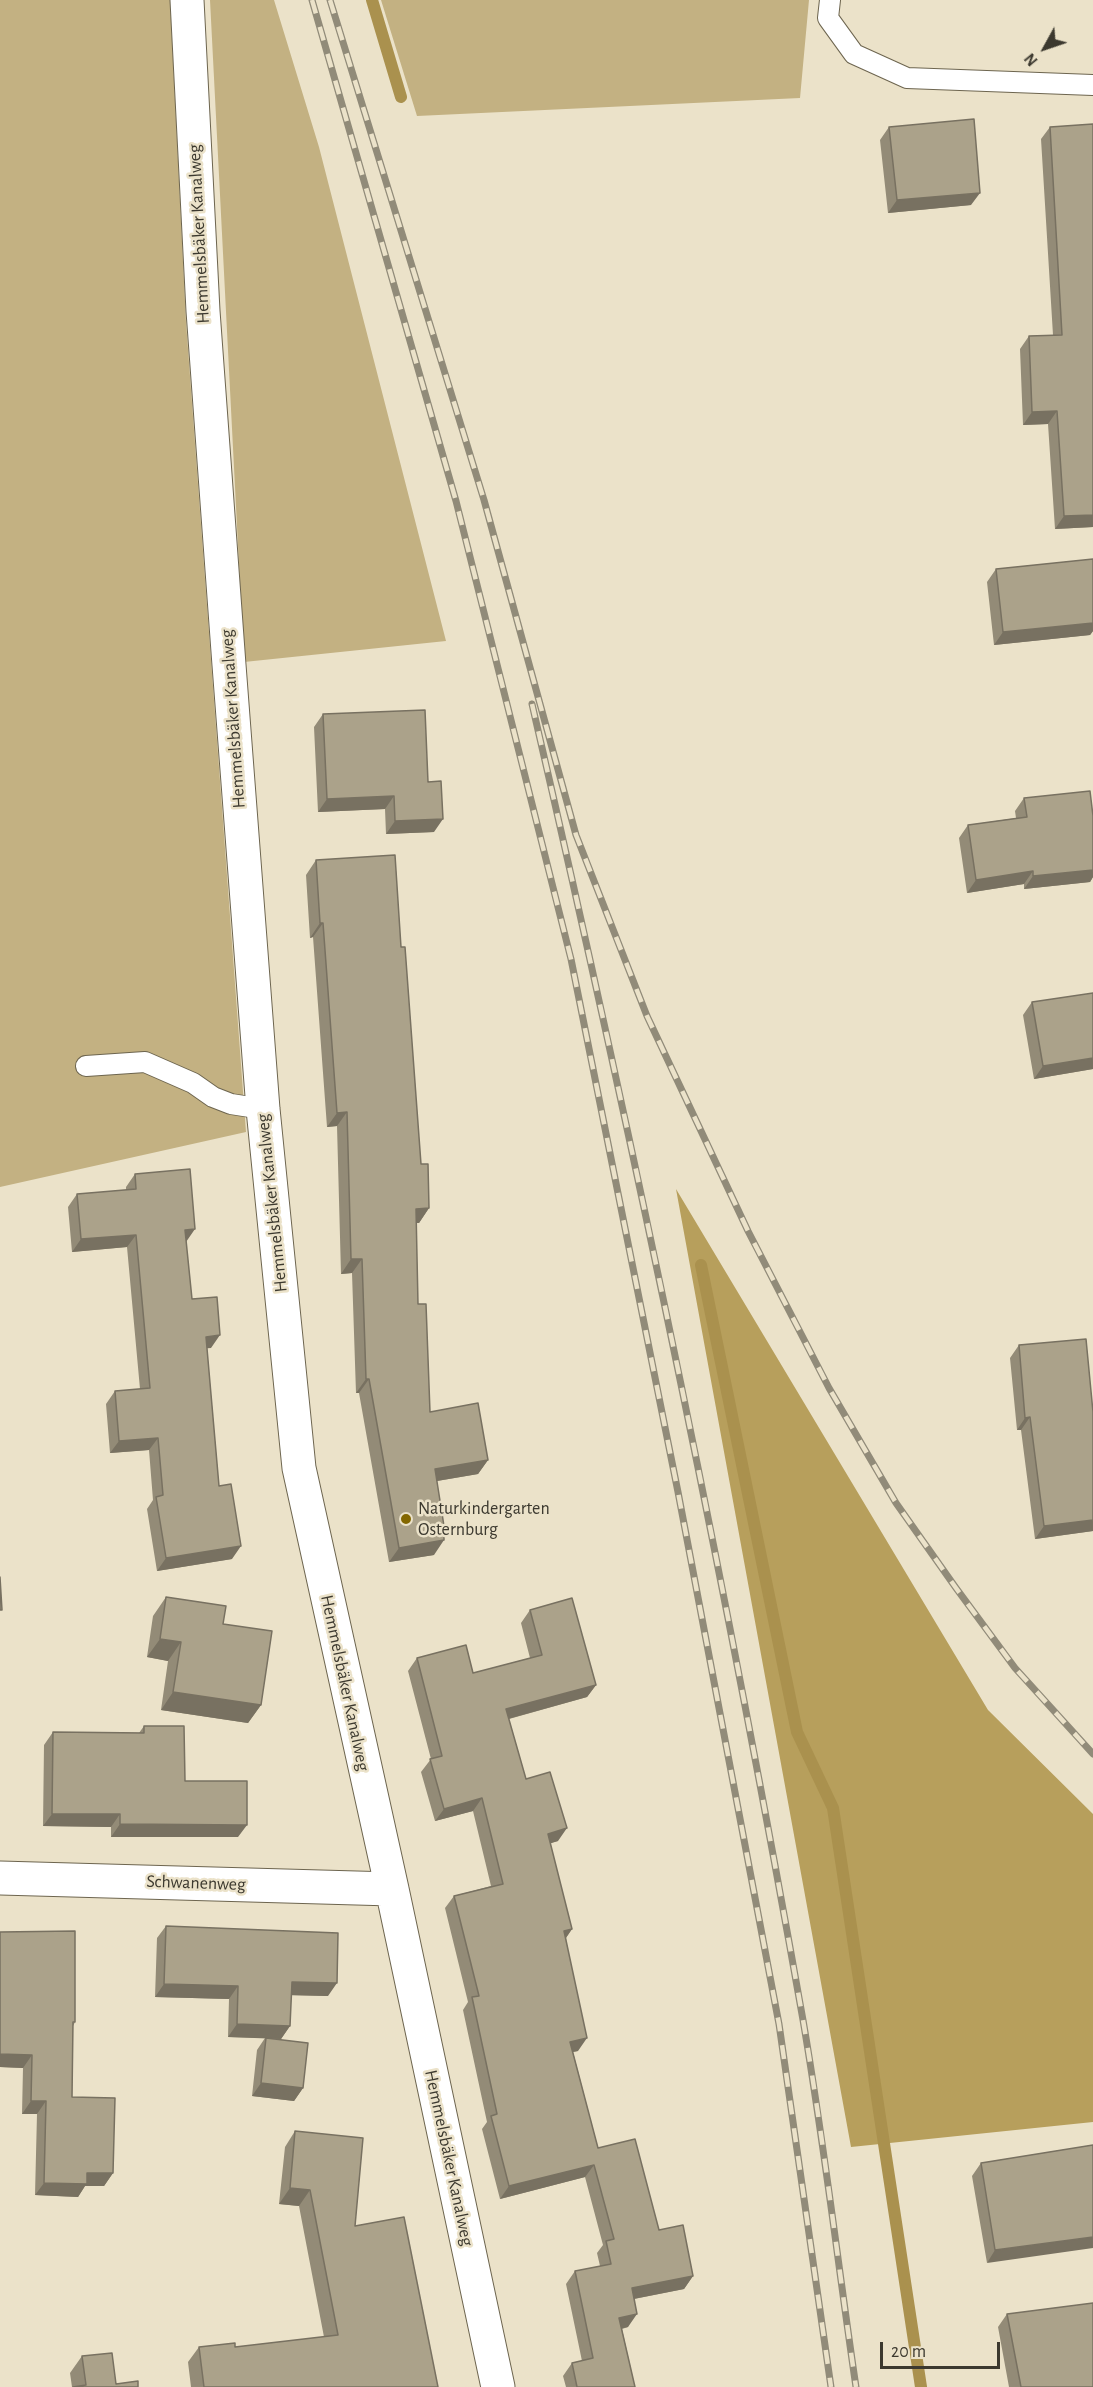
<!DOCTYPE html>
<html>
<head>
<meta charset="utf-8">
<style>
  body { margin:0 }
  #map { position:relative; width:1093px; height:2387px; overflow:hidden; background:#ebe2c9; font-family:"Alegreya Sans",sans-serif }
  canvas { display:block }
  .north { position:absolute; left:1015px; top:18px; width:60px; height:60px; -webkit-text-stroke:4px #ebe2c9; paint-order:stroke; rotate:230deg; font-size:16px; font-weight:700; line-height:24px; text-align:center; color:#3c392f }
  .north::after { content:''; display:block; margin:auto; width:21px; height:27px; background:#3c392f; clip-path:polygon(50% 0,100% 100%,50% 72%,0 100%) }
  .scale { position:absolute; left:880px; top:2342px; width:120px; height:27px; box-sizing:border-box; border:3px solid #3c392f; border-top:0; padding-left:8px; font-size:18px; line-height:21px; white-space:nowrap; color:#3c392f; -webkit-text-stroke:4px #ebe2c9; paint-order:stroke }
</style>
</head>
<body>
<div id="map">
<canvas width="1093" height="2387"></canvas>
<div class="north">N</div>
<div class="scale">20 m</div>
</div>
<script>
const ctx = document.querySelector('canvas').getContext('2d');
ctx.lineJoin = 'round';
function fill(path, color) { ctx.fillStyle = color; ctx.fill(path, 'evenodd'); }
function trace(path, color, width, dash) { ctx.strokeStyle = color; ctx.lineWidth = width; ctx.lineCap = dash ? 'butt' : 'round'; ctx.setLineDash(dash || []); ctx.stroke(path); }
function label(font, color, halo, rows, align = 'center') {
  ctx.font = font + ' "Alegreya Sans",sans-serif'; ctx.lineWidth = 5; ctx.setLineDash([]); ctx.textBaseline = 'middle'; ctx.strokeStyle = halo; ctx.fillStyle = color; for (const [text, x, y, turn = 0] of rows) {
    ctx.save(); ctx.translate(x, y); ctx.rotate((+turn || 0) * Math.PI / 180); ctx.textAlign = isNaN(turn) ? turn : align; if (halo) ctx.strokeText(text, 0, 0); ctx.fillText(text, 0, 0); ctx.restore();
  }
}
const green = new Path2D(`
  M 0,0 L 170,0 L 186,322 L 246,1132 L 0,1187 Z
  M 210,0 L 274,0 L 319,147 L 446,641 L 244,662 Z
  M 381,0 L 809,0 L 800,98 L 417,116 Z`);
const forest = new Path2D(`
  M 676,1189 L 988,1710 L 1093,1814 L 1093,2122 L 851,2147 Z`);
const stream = new Path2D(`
  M 372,0 L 401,97
  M 701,1265 L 797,1732 L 833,1808 L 921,2387`);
const service = new Path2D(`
  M 830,0 L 828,18 L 854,54 L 907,78 L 1093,85
  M 86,1066 L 145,1062 L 193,1083 L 213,1097 L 231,1104 L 263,1109`);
const minor = new Path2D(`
  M 187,0 L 203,311 L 229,665 L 263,1109 L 299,1468 L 392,1889 L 498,2387
  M 0,1878 L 392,1889`);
const rail = new Path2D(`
  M 312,0 L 456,501 L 571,959 L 678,1492 L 779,2024 L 831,2387
  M 330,0 L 484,500 L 576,835 L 647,1016 L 748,1231 L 829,1388 L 896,1503 L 956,1588 L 1015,1668 L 1093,1754
  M 532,704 C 633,1141 725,1579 803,2020 C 824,2142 838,2265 856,2387`);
const wall = new Path2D(`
  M 1093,124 L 1093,527 L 1055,529 L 1048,424 L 1023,425 L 1020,349 L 1029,336 L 1053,335 L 1041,139 L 1050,127 Z
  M 889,127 L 971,205 L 888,213 L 880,140 Z
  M 1093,559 L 1093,631 L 1090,635 L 994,645 L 987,582 L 996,569 Z
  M 323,714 L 428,782 L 434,832 L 386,834 L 385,809 L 318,812 L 314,727 Z
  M 1024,798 L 1093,816 L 1093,877 L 1090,882 L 1024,889 L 1024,884 L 967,893 L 959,838 L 968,825 L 1016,818 L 1015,811 Z
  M 316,860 L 401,947 L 421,1164 L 429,1208 L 419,1223 L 416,1223 L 418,1304 L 430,1412 L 488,1460 L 478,1474 L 437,1481 L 434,1555 L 389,1562 L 359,1393 L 356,1393 L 352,1273 L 341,1274 L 337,1126 L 327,1127 L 313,937 L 310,938 L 306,875 Z
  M 1032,1002 L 1093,1069 L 1034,1079 L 1023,1015 Z
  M 135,1174 L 186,1242 L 192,1299 L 211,1348 L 207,1348 L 219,1486 L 232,1559 L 157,1571 L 147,1509 L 153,1500 L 149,1450 L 110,1453 L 106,1404 L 115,1391 L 140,1389 L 127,1247 L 72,1252 L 68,1207 L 77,1194 L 126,1190 L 126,1187 Z
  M 1019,1345 L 1093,1531 L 1035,1539 L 1021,1430 L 1017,1430 L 1010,1358 Z
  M 166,1597 L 223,1624 L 261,1705 L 248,1723 L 161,1710 L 168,1661 L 147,1657 L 153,1616 Z
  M 530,1610 L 596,1685 L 587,1697 L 509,1719 L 526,1779 L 558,1841 L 550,1843 L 572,1929 L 566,1938 L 578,2051 L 573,2052 L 598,2148 L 693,2276 L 684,2289 L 634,2299 L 628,2327 L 622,2329 L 635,2387 L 566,2387 L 563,2376 L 572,2363 L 582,2361 L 566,2284 L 575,2271 L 600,2266 L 597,2253 L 603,2245 L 585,2177 L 500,2199 L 482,2129 L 487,2122 L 463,2010 L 468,2002 L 445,1908 L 454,1896 L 491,1886 L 473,1811 L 435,1821 L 421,1772 L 431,1759 L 408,1671 L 417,1658 L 473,1673 L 530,1658 L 521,1623 Z
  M 144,1726 L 185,1781 L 238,1837 L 111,1837 L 111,1827 L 43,1826 L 44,1745 L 53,1732 L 139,1733 Z
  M 166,1926 L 328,1996 L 291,1995 L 290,2026 L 281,2039 L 274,2039 L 303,2088 L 294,2101 L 252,2096 L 257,2050 L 265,2038 L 228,2037 L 229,1999 L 155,1997 L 157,1938 Z
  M 75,2022 L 73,2026 L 72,2097 L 113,2173 L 104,2186 L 85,2186 L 78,2197 L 35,2195 L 37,2114 L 22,2114 L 23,2068 L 0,2067 Z
  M 295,2131 L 355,2226 L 438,2387 L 191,2387 L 188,2362 L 199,2347 L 235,2347 L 324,2337 L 299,2206 L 279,2204 L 285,2147 Z
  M 1093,2145 L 987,2263 L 972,2176 L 981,2163 Z
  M 1007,2314 L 1093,2387 L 1009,2387 L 998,2327 Z
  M 82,2356 L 116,2384 L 72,2387 L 70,2373 Z`);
const shadedWall = new Path2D(`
  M 980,193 L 971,205 L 888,213 L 897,200 Z
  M 1057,411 L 1048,424 L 1023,425 L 1032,412 Z
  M 1093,515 L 1093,527 L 1055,529 L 1064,516 Z
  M 1093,623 L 1093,631 L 1090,635 L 994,645 L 1003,632 Z
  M 394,796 L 385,809 L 318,812 L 327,799 Z
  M 443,819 L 434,832 L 386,834 L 395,821 Z
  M 1093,870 L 1093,877 L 1090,882 L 1024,889 L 1033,876 Z
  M 1033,871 L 1024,884 L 967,893 L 976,880 Z
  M 320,923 L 323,923 L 313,937 L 310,938 Z
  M 1093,1058 L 1093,1069 L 1034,1079 L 1043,1066 Z
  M 347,1112 L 337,1126 L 327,1127 L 337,1113 Z
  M 429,1208 L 419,1223 L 406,1223 L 416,1209 Z
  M 195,1229 L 186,1242 L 185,1230 Z
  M 136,1235 L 127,1247 L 72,1252 L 81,1239 Z
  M 351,1259 L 362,1259 L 352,1273 L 341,1274 Z
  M 220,1335 L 211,1348 L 197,1349 L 206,1337 Z
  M 366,1379 L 369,1379 L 359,1393 L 356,1393 Z
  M 1030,1417 L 1021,1430 L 1017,1430 L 1025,1418 Z
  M 158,1438 L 149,1450 L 110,1453 L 119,1441 Z
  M 488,1460 L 478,1474 L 425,1483 L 435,1469 Z
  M 1093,1520 L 1093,1531 L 1035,1539 L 1044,1526 Z
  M 444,1540 L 434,1555 L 389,1562 L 399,1548 Z
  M 241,1546 L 232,1559 L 157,1571 L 166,1558 Z
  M 160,1639 L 181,1642 L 168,1661 L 147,1657 Z
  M 596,1685 L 587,1697 L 497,1722 L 506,1709 Z
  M 173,1692 L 261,1705 L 248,1723 L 161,1710 Z
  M 482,1798 L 473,1811 L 435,1821 L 444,1809 Z
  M 52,1814 L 120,1814 L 111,1827 L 43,1826 Z
  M 120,1824 L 247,1825 L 238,1837 L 111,1837 Z
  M 567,1828 L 558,1841 L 539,1847 L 548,1834 Z
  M 572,1929 L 563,1942 L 564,1931 Z
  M 292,1982 L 337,1983 L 328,1996 L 283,1995 Z
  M 164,1984 L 238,1986 L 229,1999 L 155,1997 Z
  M 237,2024 L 290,2026 L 281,2039 L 228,2037 Z
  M 587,2038 L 578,2051 L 561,2054 L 570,2042 Z
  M 0,2054 L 32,2055 L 23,2068 L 0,2067 Z
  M 261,2083 L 303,2088 L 294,2101 L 252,2096 Z
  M 31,2101 L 46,2101 L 37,2114 L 22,2114 Z
  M 594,2165 L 585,2177 L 500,2199 L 509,2186 Z
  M 87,2173 L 113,2173 L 104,2186 L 85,2186 L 78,2197 L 35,2195 L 44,2183 Z
  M 290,2188 L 310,2190 L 299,2206 L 279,2204 Z
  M 1093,2237 L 1093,2248 L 987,2263 L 995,2250 Z
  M 693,2276 L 684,2289 L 623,2301 L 632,2288 Z
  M 637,2314 L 628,2327 L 610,2331 L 619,2318 Z`);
const building = new Path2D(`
  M 974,119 L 980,193 L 897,200 L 889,127 Z
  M 1093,124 L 1093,515 L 1064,516 L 1057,411 L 1032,412 L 1029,336 L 1062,335 L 1050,127 Z
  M 1093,559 L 1093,623 L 1003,632 L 996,569 Z
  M 425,710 L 428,782 L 441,781 L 443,819 L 395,821 L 394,796 L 327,799 L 323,714 Z
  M 1090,791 L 1093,816 L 1093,870 L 1033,876 L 1033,871 L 976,880 L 968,825 L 1027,817 L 1024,798 Z
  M 395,855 L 401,947 L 405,947 L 421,1164 L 428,1164 L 429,1208 L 416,1209 L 418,1304 L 426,1304 L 430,1412 L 478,1403 L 488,1460 L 435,1469 L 444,1526 L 444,1540 L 399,1548 L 369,1379 L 366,1379 L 362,1259 L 351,1259 L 347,1112 L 337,1113 L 323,923 L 320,923 L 316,860 Z
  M 1093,993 L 1093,1058 L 1043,1066 L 1032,1002 Z
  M 190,1169 L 195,1229 L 185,1230 L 192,1299 L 217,1297 L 220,1335 L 206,1337 L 219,1486 L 231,1484 L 241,1546 L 166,1558 L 156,1497 L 163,1495 L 158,1438 L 119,1441 L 115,1391 L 150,1388 L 136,1235 L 81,1239 L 77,1194 L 136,1189 L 135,1174 Z
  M 1086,1339 L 1093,1412 L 1093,1520 L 1044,1526 L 1030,1417 L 1025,1418 L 1019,1345 Z
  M 0,1577 L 2,1610 L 0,1610 Z
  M 166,1597 L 226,1606 L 223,1624 L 272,1631 L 261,1705 L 173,1692 L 181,1642 L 160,1639 Z
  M 572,1598 L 596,1685 L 506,1709 L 526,1779 L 550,1772 L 567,1828 L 548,1834 L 572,1929 L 564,1931 L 587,2038 L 570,2042 L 598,2148 L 635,2139 L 659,2230 L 683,2225 L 693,2276 L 632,2288 L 637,2314 L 619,2318 L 635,2387 L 577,2387 L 572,2363 L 593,2358 L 575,2271 L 611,2264 L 606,2241 L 614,2239 L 594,2165 L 509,2186 L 491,2116 L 497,2114 L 472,1997 L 479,1996 L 454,1896 L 503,1884 L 482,1798 L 444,1809 L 430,1759 L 442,1756 L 417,1658 L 466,1645 L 473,1673 L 542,1655 L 530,1610 Z
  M 144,1726 L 184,1726 L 185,1781 L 247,1781 L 247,1825 L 120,1824 L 120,1814 L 52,1814 L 53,1732 L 144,1733 Z
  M 166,1926 L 338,1933 L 337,1983 L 292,1982 L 290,2026 L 237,2024 L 238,1986 L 164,1984 Z
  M 75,1931 L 75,2022 L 73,2022 L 72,2097 L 115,2098 L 113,2173 L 87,2173 L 87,2184 L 44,2183 L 46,2101 L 31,2101 L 32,2055 L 0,2054 L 0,1932 Z
  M 266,2038 L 308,2043 L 303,2088 L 261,2083 Z
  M 295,2131 L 363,2138 L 355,2226 L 404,2217 L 438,2387 L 204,2387 L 199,2347 L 235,2343 L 235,2347 L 338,2335 L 310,2190 L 290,2188 Z
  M 1093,2145 L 1093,2237 L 995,2250 L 981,2163 Z
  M 1093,2303 L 1093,2387 L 1021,2387 L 1007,2314 Z
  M 112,2353 L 116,2384 L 138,2381 L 138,2387 L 73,2387 L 86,2385 L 82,2356 Z`);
const markers = [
  [406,1519,6,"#836700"]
];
const streetNames = [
  ["Hemmelsbäker Kanalweg",199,234,-93],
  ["Hemmelsbäker Kanalweg",233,719,-94],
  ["Hemmelsbäker Kanalweg",272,1203,-96],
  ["Hemmelsbäker Kanalweg",345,1683,78],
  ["Schwanenweg",196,1883,2],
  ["Hemmelsbäker Kanalweg",449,2158,78]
];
const poiNames = [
  ["Naturkindergarten",418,1509],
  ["Osternburg",418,1530]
];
fill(green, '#c3b182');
fill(forest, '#b79f5c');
trace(stream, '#aa914e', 12);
trace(service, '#6d654f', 22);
trace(minor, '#6d654f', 35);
trace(service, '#fff', 20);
trace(minor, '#fff', 33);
trace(rail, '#918b79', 7);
trace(rail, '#ebe2c9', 4.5, [14]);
fill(wall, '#938b77');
fill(shadedWall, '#787161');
fill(building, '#aba28a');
trace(building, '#787161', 1.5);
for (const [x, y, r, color] of markers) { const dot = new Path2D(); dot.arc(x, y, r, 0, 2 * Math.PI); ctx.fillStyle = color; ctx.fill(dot); trace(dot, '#ebe2c9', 2); }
label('18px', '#3c392f', '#ebe2c9', streetNames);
label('18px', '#3c392f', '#ebe2c9', poiNames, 'left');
</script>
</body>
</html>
